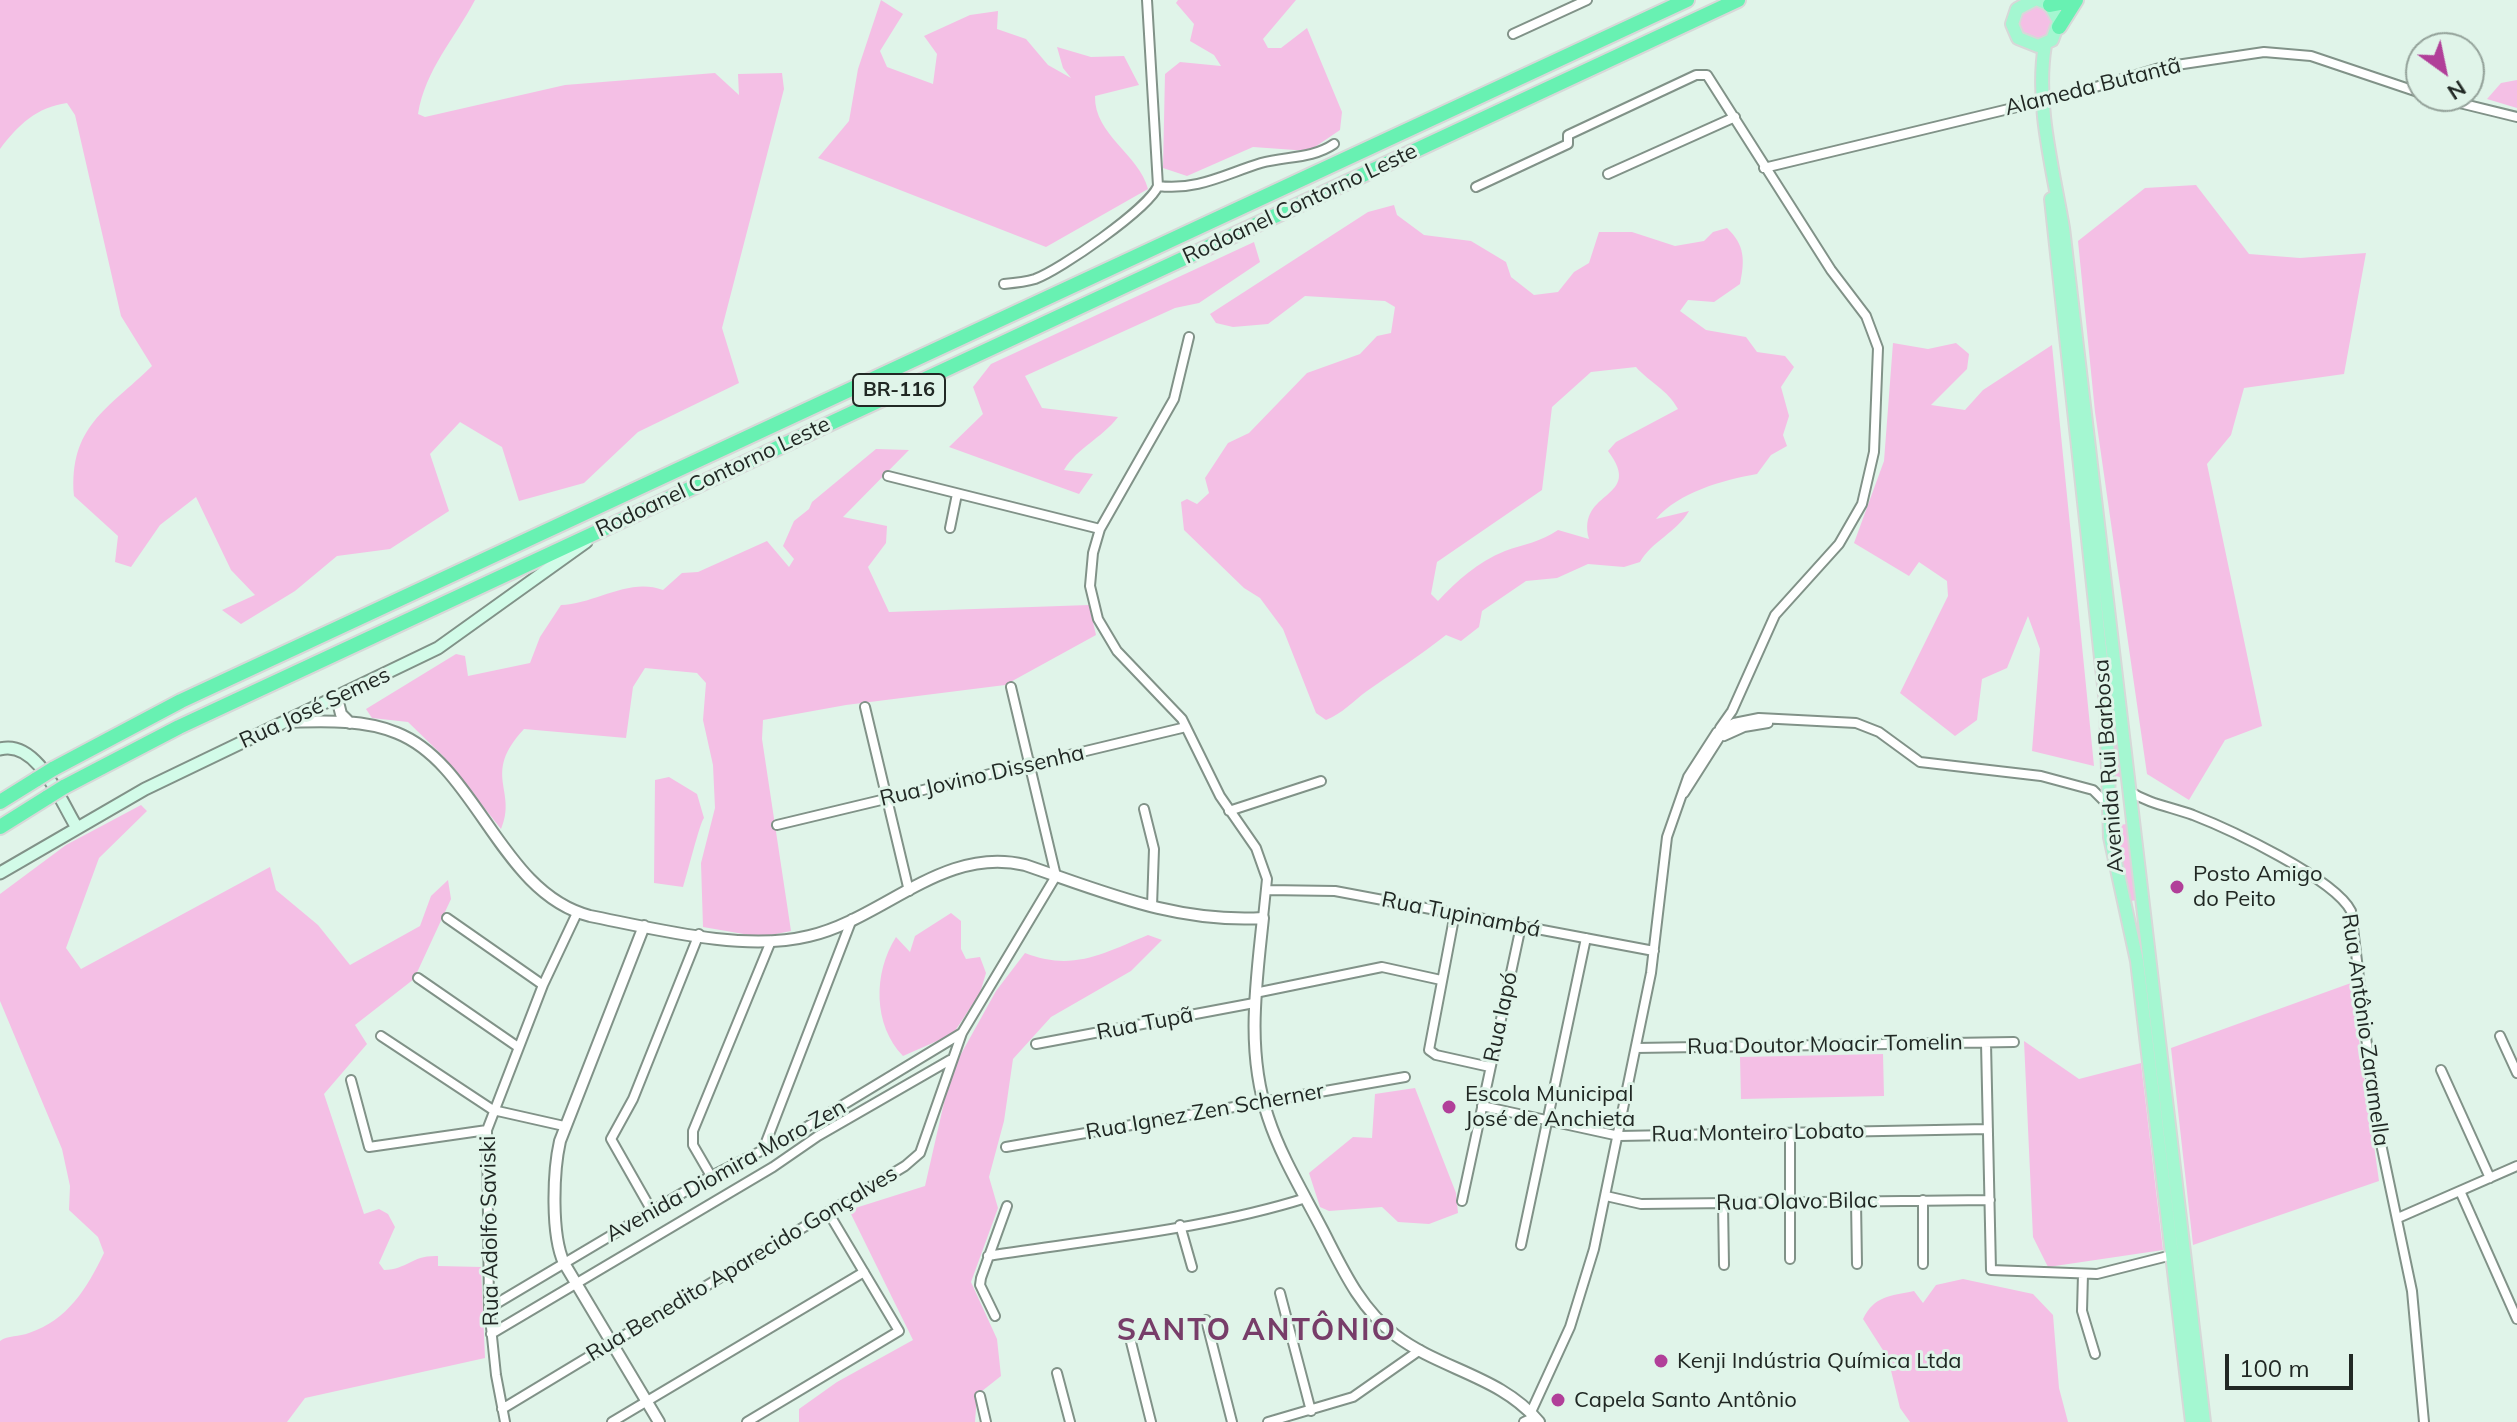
<!DOCTYPE html>
<html>
<head>
<meta charset="utf-8">
<style>
  body { margin:0 }
  #map { position:relative; width:2517px; height:1422px; overflow:hidden; background:#e0f4e9; font-family:Mulish,sans-serif }
  canvas { display:block }
  .north { position:absolute; left:2405px; top:32px; width:80px; height:80px; box-sizing:border-box; background:#e0f4e9; border:2px solid #94a29a; border-radius:50%; rotate:147deg; font-size:22px; font-weight:700; line-height:32px; text-align:center; color:#212824 }
  .north::after { content:''; display:block; margin:auto; width:28px; height:36px; background:#b13f99; clip-path:polygon(50% 0,100% 100%,50% 72%,0 100%) }
  .scale { position:absolute; left:2225px; top:1354px; width:128px; height:36px; box-sizing:border-box; border:4px solid #212824; border-top:0; padding-left:10px; font-size:24px; line-height:28px; white-space:nowrap; color:#212824; -webkit-text-stroke:6px #e0f4e9; paint-order:stroke }
</style>
</head>
<body>
<div id="map">
<canvas width="2517" height="1422"></canvas>
<div class="north">N</div>
<div class="scale">100 m</div>
</div>
<script>
const ctx = document.querySelector('canvas').getContext('2d');
ctx.lineJoin = 'round';
function fill(path, color) { ctx.fillStyle = color; ctx.fill(path, 'evenodd'); }
function trace(path, color, width, dash) { ctx.strokeStyle = color; ctx.lineWidth = width; ctx.lineCap = dash ? 'butt' : 'round'; ctx.setLineDash(dash || []); ctx.stroke(path); }
function label(font, color, halo, rows, align = 'center') {
  ctx.font = font + ' Mulish,sans-serif'; ctx.lineWidth = 6; ctx.setLineDash([]); ctx.textBaseline = 'middle'; ctx.strokeStyle = halo; ctx.fillStyle = color; for (const [text, x, y, turn = 0] of rows) {
    ctx.save(); ctx.translate(x, y); ctx.rotate((+turn || 0) * Math.PI / 180); ctx.textAlign = isNaN(turn) ? turn : align; if (halo) ctx.strokeText(text, 0, 0); ctx.fillText(text, 0, 0); ctx.restore();
  }
}
const green = new Path2D(`
  M 0,0 L 475,0 C 455,38 425,70 418,114 L 425,117 L 565,85 L 715,73 L 739,95 L 738,74 L 782,73 L 784,89 L 722,328 L 739,383 L 638,432 L 584,483 L 519,501 L 502,447 L 460,422 L 430,454 L 449,511 L 390,549 L 337,556 L 295,591 L 241,624 L 222,610 L 255,595 L 231,570 L 196,497 L 160,525 L 131,567 L 115,562 L 118,536 L 74,496 C 69,426 107,410 152,366 L 121,316 L 75,115 L 67,103 C 37,107 18,125 0,149 Z
  M 881,0 L 903,14 L 880,51 L 887,67 L 933,84 L 937,54 L 924,36 L 970,15 L 998,11 L 997,29 L 1026,39 L 1048,65 L 1071,78 L 1063,68 L 1057,47 L 1091,57 L 1124,56 L 1139,85 L 1095,96 C 1094,135 1139,154 1148,189 L 1046,247 L 818,158 L 849,121 L 858,69 Z
  M 1178,0 L 1296,0 L 1263,39 L 1268,48 L 1281,48 L 1307,28 L 1342,112 L 1340,130 L 1309,151 L 1253,147 L 1187,176 L 1163,168 L 1165,74 L 1180,62 L 1221,66 L 1214,55 L 1190,41 L 1194,24 L 1176,3 Z
  M 2037,4 L 2049,10 L 2054,27 L 2043,42 L 2020,35 C 2017,15 2018,12 2037,4 Z
  M 2517,80 L 2517,108 L 2487,99 L 2501,83 Z
  M 2196,185 L 2249,254 L 2300,258 L 2366,253 L 2344,374 L 2244,388 L 2231,435 L 2207,464 L 2262,726 L 2225,740 L 2189,800 L 2147,774 L 2095,412 L 2078,241 L 2145,188 Z
  M 1394,205 L 1397,215 L 1424,235 L 1471,241 L 1506,262 L 1511,277 L 1534,295 L 1558,292 L 1574,272 L 1589,263 L 1599,232 L 1632,232 L 1675,246 L 1704,241 L 1713,232 L 1727,228 C 1745,245 1745,260 1740,284 L 1714,302 L 1688,300 L 1680,311 L 1706,330 L 1746,337 L 1757,352 L 1785,356 L 1794,367 L 1781,387 L 1789,416 L 1783,435 L 1787,446 L 1771,455 L 1757,474 C 1723,480 1679,492 1656,519 L 1689,511 C 1676,533 1652,541 1640,562 L 1624,567 L 1588,564 L 1557,578 L 1526,581 L 1482,611 L 1479,627 L 1461,641 L 1446,635 C 1421,655 1394,672 1367,691 C 1352,702 1343,713 1326,720 L 1316,713 L 1283,629 L 1260,598 L 1244,588 L 1184,530 L 1181,502 L 1187,499 L 1197,504 L 1209,493 L 1205,478 L 1228,443 L 1249,433 L 1307,373 L 1360,354 L 1377,336 L 1391,333 L 1395,307 L 1385,301 L 1305,296 L 1268,324 L 1233,327 L 1216,323 L 1210,314 L 1368,212 ZM 1636,367 C 1650,383 1667,389 1678,409 L 1616,442 L 1608,451 C 1645,500 1576,489 1589,539 L 1558,530 C 1541,542 1524,544 1505,551 C 1477,562 1457,581 1438,601 L 1431,594 L 1437,562 L 1542,490 L 1552,407 L 1591,372 Z
  M 1254,242 L 1260,262 L 1199,303 L 1175,308 L 1025,376 L 1042,408 L 1118,417 C 1101,439 1078,447 1064,470 L 1093,474 L 1079,494 L 949,447 L 983,414 L 973,387 L 991,364 Z
  M 1893,343 L 1928,349 L 1956,343 L 1969,354 L 1967,369 L 1931,405 L 1965,410 L 1983,390 L 2052,345 L 2094,766 L 2032,751 L 2040,649 L 2028,616 L 2007,668 L 1982,679 L 1977,720 L 1955,736 L 1900,693 L 1948,596 L 1947,581 L 1919,562 L 1909,576 L 1854,543 L 1884,461 Z
  M 876,449 L 909,450 L 843,517 L 887,526 L 886,543 L 868,567 L 889,612 L 1089,605 L 1096,635 L 1005,685 L 846,705 L 763,720 L 762,739 L 791,931 L 761,937 L 703,927 L 701,863 L 715,808 L 713,765 L 703,720 L 706,683 L 697,673 L 645,668 L 633,687 L 626,738 L 524,729 C 481,775 518,790 501,829 L 443,756 L 408,722 L 372,718 L 366,709 L 456,654 L 465,656 L 468,676 L 530,663 L 540,637 L 561,605 C 595,604 629,577 663,590 L 682,573 L 698,572 L 767,541 L 789,567 L 794,559 L 783,546 L 794,521 L 809,509 L 812,502 Z
  M 2109,686 L 2122,777 L 2112,776 Z
  M 669,777 L 697,794 L 704,818 C 700,822 687,875 683,887 L 654,883 L 655,780 Z
  M 141,805 L 147,811 L 99,858 L 66,948 L 81,969 L 270,867 L 276,890 L 318,925 L 350,965 L 420,926 L 431,896 L 448,880 L 451,899 L 414,979 L 355,1025 L 367,1044 L 324,1094 L 364,1214 L 379,1209 L 388,1214 L 395,1227 L 379,1263 L 384,1270 C 409,1269 411,1255 438,1256 L 438,1266 L 481,1267 L 485,1358 L 305,1398 L 287,1422 L 0,1422 L 0,1341 C 8,1335 19,1337 29,1333 C 68,1320 87,1288 104,1253 L 98,1237 L 69,1210 L 70,1186 L 62,1149 L 0,1001 L 0,894 L 66,845 Z
  M 2129,824 L 2137,900 L 2125,902 L 2115,825 Z
  M 951,913 L 961,921 L 961,949 L 966,959 L 980,957 L 986,973 L 980,993 L 953,1034 L 903,1056 C 873,1025 873,973 896,937 L 910,952 L 915,936 Z
  M 1148,935 L 1162,940 L 1131,971 L 1051,1017 L 1013,1059 L 1004,1121 L 989,1177 L 998,1208 L 971,1282 L 997,1339 L 1001,1376 L 977,1395 L 975,1422 L 799,1422 L 799,1409 L 837,1382 L 913,1340 L 849,1210 L 925,1186 L 951,1072 L 996,991 L 1025,953 C 1073,972 1104,953 1148,935 Z
  M 2351,983 L 2379,1181 L 2193,1245 L 2171,1048 Z
  M 2024,1041 L 2079,1079 L 2141,1063 L 2163,1250 L 2048,1267 L 2033,1237 Z
  M 1883,1054 L 1884,1096 L 1741,1099 L 1740,1057 Z
  M 1415,1088 L 1456,1193 L 1458,1213 L 1429,1224 L 1398,1222 L 1382,1207 L 1329,1211 L 1320,1207 L 1309,1173 L 1353,1137 L 1372,1138 L 1375,1094 Z
  M 1963,1279 L 2033,1294 L 2053,1315 L 2059,1388 L 2068,1422 L 1910,1422 L 1900,1408 L 1888,1358 L 1863,1319 C 1874,1296 1890,1296 1914,1291 L 1923,1303 L 1936,1285 Z`);
const minor = new Path2D(`
  M 1513,34 L 1587,0
  M 2431,96 L 2517,117
  M 1764,168 L 2075,93 L 2163,67 L 2264,52 L 2311,56 L 2421,93
  M 1608,174 L 1735,117
  M 1158,186 C 1197,191 1225,174 1261,163 C 1286,156 1312,159 1334,144
  M 1476,187 L 1568,144 L 1568,135 L 1696,75 L 1707,75 L 1831,270 L 1866,316 L 1878,348 L 1874,452 L 1862,504 L 1839,544 L 1775,615 L 1732,711 L 1720,728
  M 1004,284 C 1015,283 1025,282 1035,279 C 1060,270 1148,209 1158,186 L 1147,0
  M 1189,337 L 1174,399 L 1100,529 L 1093,553 L 1090,586 L 1098,619 L 1117,651 L 1182,719 L 1220,796 L 1256,848 L 1267,879 L 1263,918
  M 888,476 L 1100,529
  M 950,528 L 957,494
  M 865,707 L 909,891
  M 1724,736 L 1744,727 L 1768,723
  M 2129,791 C 2149,804 2171,807 2193,815 C 2229,829 2334,878 2351,911 L 2376,1120 L 2412,1291 L 2424,1422
  M 1684,793 L 1726,727
  M 1144,809 L 1154,849 L 1152,906
  M 1229,811 L 1321,781
  M 777,825 L 1186,727
  M 1267,890 L 1335,891 L 1654,951
  M 1455,913 L 1429,1050 L 1436,1055 L 1490,1067
  M 447,918 L 543,985
  M 418,978 L 518,1047
  M 1255,993 L 1382,967 L 1441,980
  M 381,1036 L 493,1110 L 564,1126
  M 2500,1036 L 2517,1073
  M 1986,1043 L 1991,1270 L 2097,1274 L 2172,1255
  M 1036,1044 L 1254,1003
  M 1636,1048 L 2014,1042
  M 2441,1070 L 2490,1178
  M 351,1080 L 369,1147 L 487,1130
  M 1482,1106 L 1619,1136 L 1988,1129
  M 1790,1133 L 1790,1259
  M 1006,1147 L 1405,1077
  M 763,1150 L 852,919
  M 711,1176 L 693,1145 L 693,1131 L 771,941
  M 2460,1191 L 2517,1319
  M 1606,1196 L 1641,1204 L 1990,1200
  M 1462,1201 L 1521,926
  M 1856,1201 L 1857,1264
  M 1723,1203 L 1724,1265
  M 652,1211 L 611,1139 L 633,1099 L 699,934
  M 2398,1218 L 2517,1166
  M 1180,1225 L 1192,1267
  M 1521,1245 L 1586,938
  M 988,1256 C 1094,1239 1204,1230 1306,1198
  M 1923,1264 L 1923,1200
  M 2083,1274 L 2082,1311 L 2095,1354
  M 1280,1293 L 1311,1411
  M 489,1308 L 711,1176 L 795,1134 L 962,1033
  M 995,1316 L 980,1285 L 981,1278 L 1007,1206
  M 1206,1320 L 1232,1422
  M 491,1334 L 773,1167 L 818,1136 L 950,1060
  M 1131,1342 L 1151,1422
  M 1057,1373 L 1070,1422
  M 980,1396 L 986,1422
  M 502,1409 L 905,1166 L 920,1153 L 962,1033 L 1056,876 L 1011,687
  M 1531,1412 L 1570,1327 L 1594,1249 L 1651,973 L 1667,837 L 1688,777 L 1717,732 L 1734,723 L 1759,718 L 1856,723 L 1879,732 L 1920,762 L 2041,776 L 2093,790 L 2107,804
  M 505,1422 L 496,1375 L 489,1308 L 487,1130 L 543,985 L 577,913
  M 612,1422 L 864,1272
  M 747,1422 L 899,1331 L 828,1212
  M 1268,1422 L 1353,1397 L 1420,1350
  M 1524,1422 L 1535,1417`);
const tertiary = new Path2D(`
  M 337,698 L 341,714 L 350,723
  M 287,722 C 323,721 363,719 397,733 C 477,765 500,893 590,916 C 656,929 744,952 809,936 C 883,919 944,845 1025,865 C 1107,893 1176,923 1263,918 C 1256,985 1246,1051 1268,1117 C 1281,1157 1304,1194 1323,1231 C 1343,1270 1360,1308 1395,1335 C 1441,1370 1501,1376 1539,1422
  M 644,926 L 560,1141 C 553,1172 551,1235 564,1263 L 659,1422`);
const secondary = new Path2D(`
  M 0,749 C 37,739 60,800 76,826
  M 0,873 L 145,789 L 438,648 L 586,542`);
const primary = new Path2D(`
  M 2034,0 L 2017,9 L 2012,24 L 2018,38 L 2038,46 L 2052,40 L 2059,21 L 2050,5 L 2039,0
  M 2045,45 C 2035,104 2053,169 2063,228 L 2204,1422
  M 2051,199 L 2106,704 L 2110,837 L 2137,961 L 2192,1422`);
const motorway = new Path2D(`
  M 2050,5 L 2076,0
  M 2059,27 L 2076,0
  M 53,769 L 181,701 L 1687,0
  M 64,787 L 179,727 L 1738,0
  M 0,802 L 37,779
  M 0,827 L 48,797`);
const motorwayBridge = new Path2D(`
  M 37,779 L 53,769
  M 48,797 L 64,787`);
const markers = [
  [2177,887,8,"#b13f99"],
  [1449,1107,8,"#b13f99"],
  [1661,1361,8,"#b13f99"],
  [1558,1400,8,"#b13f99"]
];
const shields = [
  [899,390,92]
];
const shieldNames = [
  ["BR-116",899,390]
];
const streetNames = [
  ["Alameda Butantã",2093,87,-14],
  ["Rodoanel Contorno Leste",1300,204,-25],
  ["Rodoanel Contorno Leste",713,477,-25],
  ["Rua José Semes",315,708,-25],
  ["Avenida Rui Barbosa",2109,766,-94],
  ["Rua Jovino Dissenha",982,776,-13],
  ["Rua Tupinambá",1461,915,11],
  ["Rua Iapó",1501,1017,-78],
  ["Rua Tupã",1145,1024,-11],
  ["Rua Antônio Zaramella",2365,1030,82],
  ["Rua Doutor Moacir Tomelin",1825,1045,-1],
  ["Rua Ignez Zen Scherner",1205,1112,-10],
  ["Rua Monteiro Lobato",1758,1133,-1],
  ["Avenida Diomira Moro Zen",726,1171,-29],
  ["Rua Olavo Bilac",1797,1202,-1],
  ["Rua Adolfo Saviski",490,1231,-91],
  ["Rua Benedito Aparecido Gonçalves",742,1264,-31]
];
const poiNames = [
  ["Posto Amigo",2193,874],
  ["do Peito",2193,899],
  ["Escola Municipal",1465,1094],
  ["José de Anchieta",1465,1119],
  ["Kenji Indústria Química Ltda",1677,1361],
  ["Capela Santo Antônio",1574,1400]
];
const districtNames = [
  ["SANTO ANTÔNIO",1257,1331]
];
fill(green, '#f4bfe5');
trace(minor, '#819288', 12);
trace(tertiary, '#819288', 14);
trace(secondary, '#819288', 15);
trace(primary, '#d7d8d8', 16);
trace(motorway, '#d7d8d8', 18);
trace(minor, '#fff', 8);
trace(tertiary, '#fff', 10);
trace(secondary, '#d2fbe8', 11);
trace(primary, '#a4f7d1', 12);
trace(motorway, '#68f1b2', 14);
trace(motorwayBridge, '#d7d8d8', 18, []);
trace(motorwayBridge, '#68f1b2', 14);
for (const [x, y, r, color] of markers) { const dot = new Path2D(); dot.arc(x, y, r, 0, 2 * Math.PI); ctx.fillStyle = color; ctx.fill(dot); trace(dot, '#e0f4e9', 3); }
for (const [x, y, w] of shields) { const box = new Path2D(); box.roundRect(x - w / 2, y - 16, w, 32, 6); ctx.fillStyle = '#e0f4e9'; ctx.fill(box); trace(box, '#212824', 2); }
label('bold 20px', '#212824', null, shieldNames);
label('22px', '#212824', '#e0f4e9', streetNames);
label('22px', '#212824', '#e0f4e9', poiNames, 'left');
ctx.letterSpacing = '2px';
label('bold 30px', '#773d69', '#e0f4e9', districtNames);
ctx.letterSpacing = '0px';
</script>
</body>
</html>
